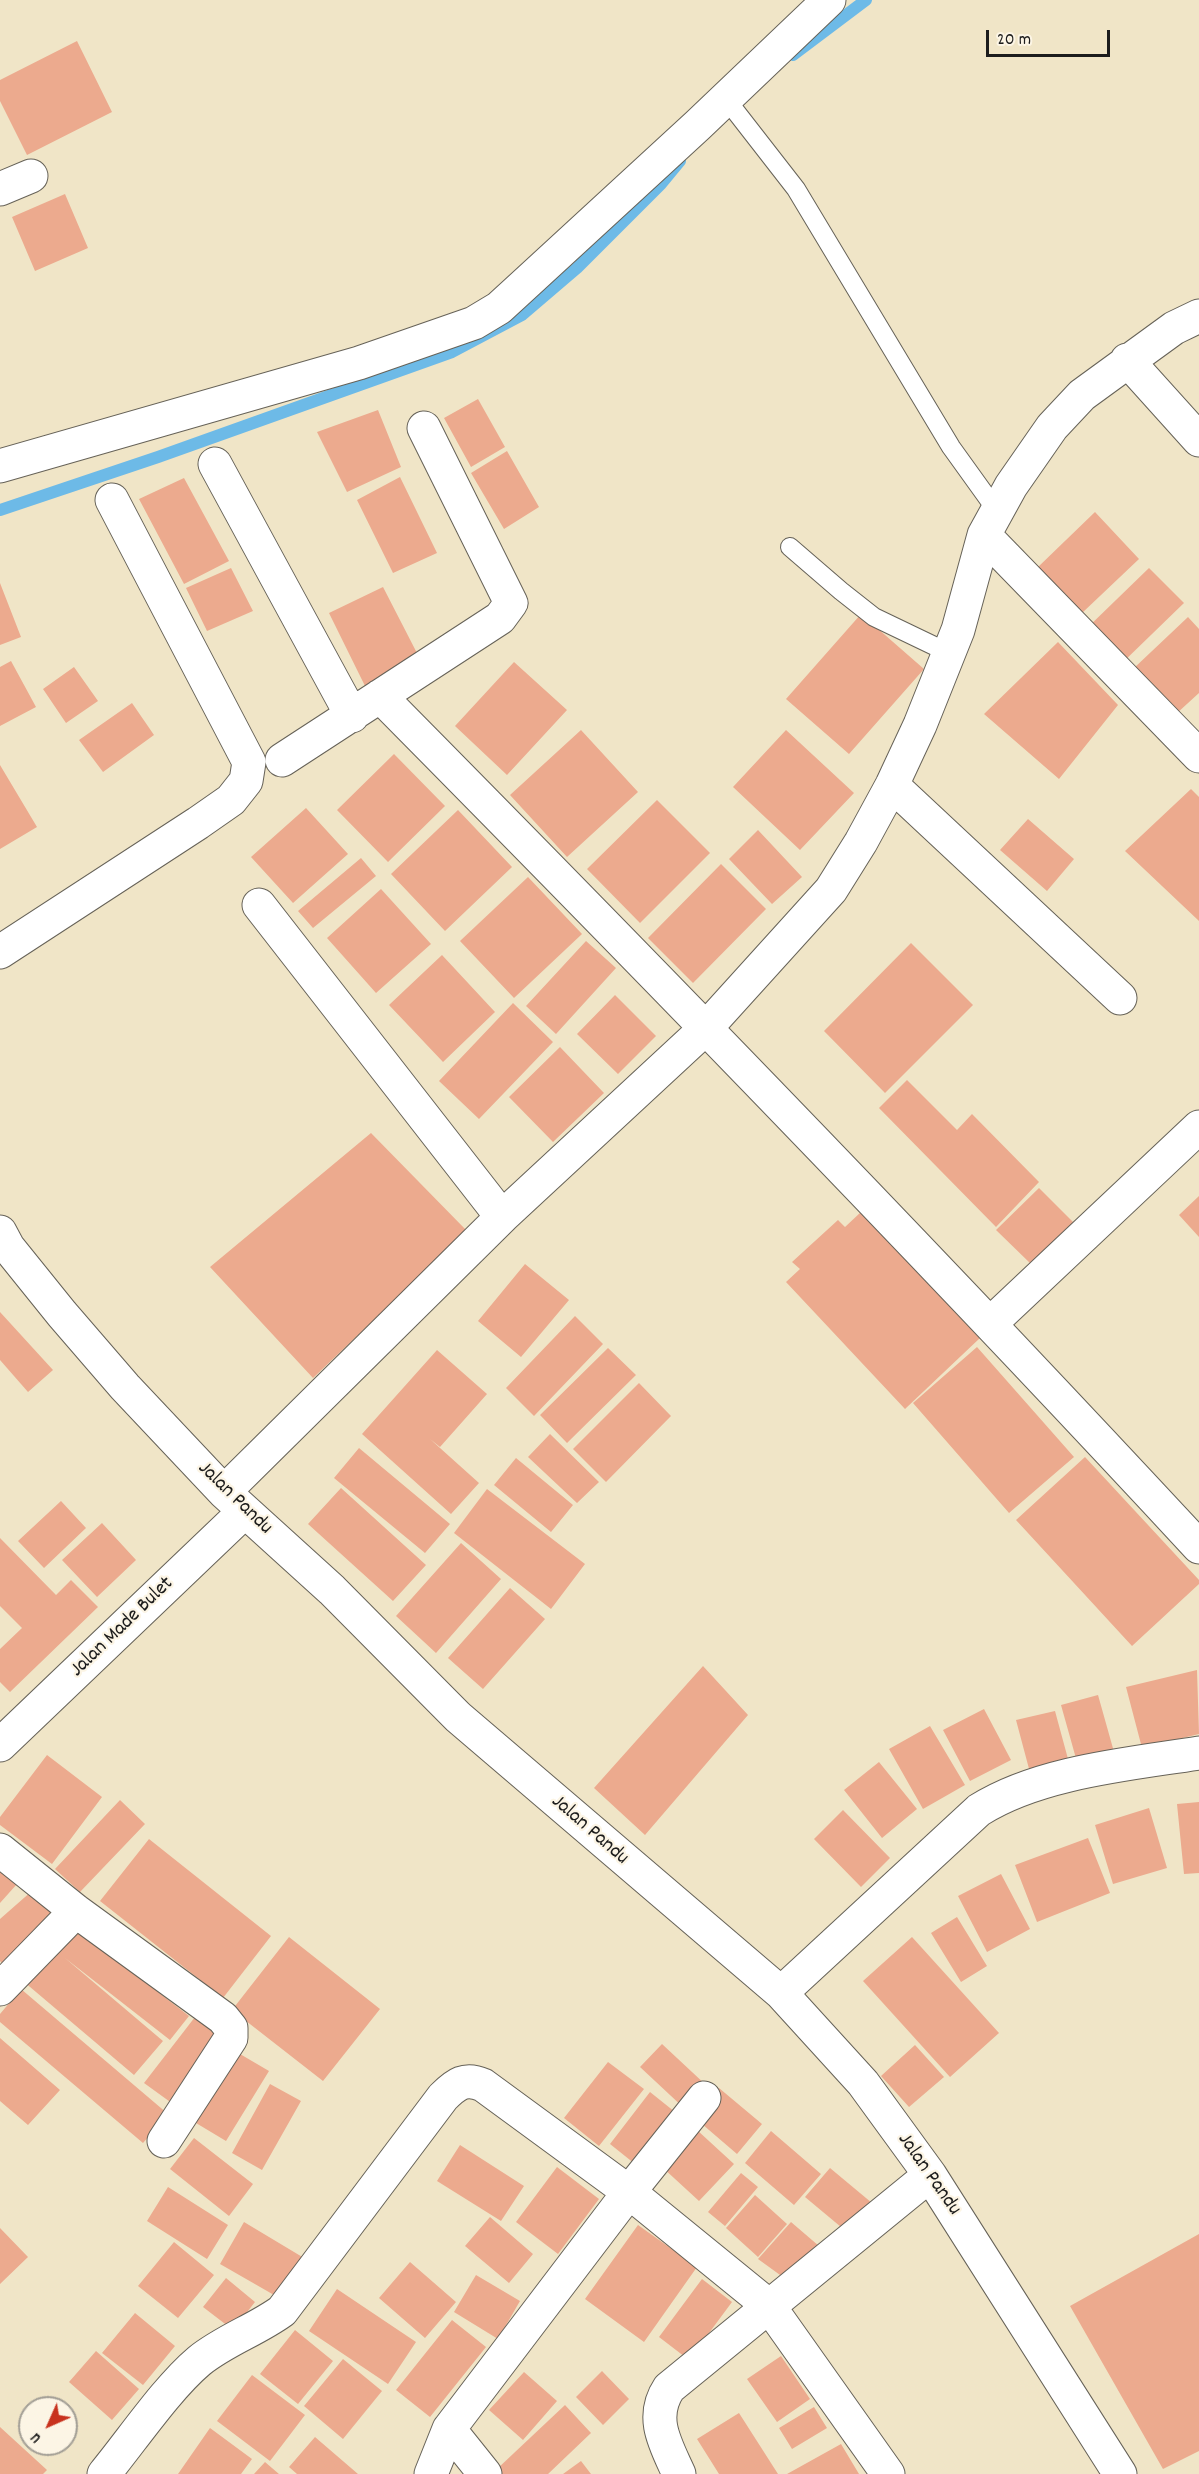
<!DOCTYPE html>
<html>
<head>
<meta charset="utf-8">
<style>
  body { margin:0 }
  #map { position:relative; width:1199px; height:2474px; overflow:hidden; background:#f0e5c7; font-family:Dekko,sans-serif }
  canvas { display:block }
  .north { position:absolute; left:18px; top:2396px; width:60px; height:60px; box-sizing:border-box; background:#fcf5e5; border:2px solid #a29e95; border-radius:50%; rotate:225deg; font-size:16px; font-weight:700; line-height:24px; text-align:center; color:#1c1c1c }
  .north::after { content:''; display:block; margin:auto; width:21px; height:27px; background:#c8321e; clip-path:polygon(50% 0,100% 100%,50% 72%,0 100%) }
  .scale { position:absolute; left:986px; top:30px; width:124px; height:27px; box-sizing:border-box; border:3px solid #1c1c1c; border-top:0; padding-left:8px; font-size:18px; line-height:21px; white-space:nowrap; color:#1c1c1c; -webkit-text-stroke:4px #fcf5e5; paint-order:stroke }
</style>
</head>
<body>
<div id="map">
<canvas width="1199" height="2474"></canvas>
<div class="north">U</div>
<div class="scale">20 m</div>
</div>
<script>
const ctx = document.querySelector('canvas').getContext('2d');
ctx.lineJoin = 'round';
function trace(path, color, width, dash) { ctx.strokeStyle = color; ctx.lineWidth = width; ctx.lineCap = dash ? 'butt' : 'round'; ctx.setLineDash(dash || []); ctx.stroke(path); }
function fill(path, color) { ctx.fillStyle = color; ctx.fill(path, 'evenodd'); }
function label(font, color, halo, rows, align = 'center') {
  ctx.font = font + ' Dekko,sans-serif'; ctx.lineWidth = 4.5; ctx.setLineDash([]); ctx.textBaseline = 'middle'; ctx.strokeStyle = halo; ctx.fillStyle = color; for (const [text, x, y, turn = 0] of rows) {
    ctx.save(); ctx.translate(x, y); ctx.rotate((+turn || 0) * Math.PI / 180); ctx.textAlign = isNaN(turn) ? turn : align; if (halo) ctx.strokeText(text, 0, 0); ctx.fillText(text, 0, 0); ctx.restore();
  }
}
const stream = new Path2D(`
  M 793,55 L 866,0
  M 0,510 L 158,457 L 452,352 L 522,315 L 577,268 L 661,184 L 680,161`);
const building = new Path2D(`
  M 77,41 L 112,112 L 27,155 L 0,101 L 0,80 Z
  M 65,194 L 88,248 L 35,271 L 12,217 Z
  M 478,399 L 505,447 L 471,467 L 444,418 Z
  M 378,410 L 401,467 L 347,492 L 317,432 Z
  M 507,451 L 539,507 L 504,529 L 471,473 Z
  M 400,477 L 437,553 L 393,573 L 357,500 Z
  M 184,478 L 229,561 L 184,584 L 139,499 Z
  M 1095,512 L 1139,559 L 1081,614 L 1037,568 Z
  M 231,568 L 253,611 L 207,631 L 186,588 Z
  M 1149,568 L 1184,603 L 1119,666 L 1084,631 Z
  M 0,583 L 21,637 L 0,645 Z
  M 383,587 L 419,657 L 365,686 L 329,613 Z
  M 861,614 L 924,669 L 849,754 L 786,699 Z
  M 1188,617 L 1199,629 L 1199,693 L 1176,714 L 1133,669 Z
  M 1058,642 L 1118,705 L 1059,779 L 984,714 Z
  M 11,661 L 36,707 L 0,726 L 0,667 Z
  M 514,662 L 567,710 L 507,775 L 455,726 Z
  M 74,667 L 98,701 L 66,723 L 43,689 Z
  M 132,703 L 154,735 L 103,772 L 79,740 Z
  M 581,730 L 638,792 L 567,857 L 510,795 Z
  M 786,730 L 854,793 L 800,850 L 733,787 Z
  M 394,754 L 445,806 L 388,862 L 337,810 Z
  M 0,765 L 37,827 L 0,849 Z
  M 1191,789 L 1199,797 L 1199,921 L 1125,851 Z
  M 657,800 L 710,853 L 640,923 L 587,869 Z
  M 306,808 L 348,854 L 293,903 L 251,857 Z
  M 458,810 L 512,867 L 445,931 L 391,874 Z
  M 1028,819 L 1074,859 L 1047,891 L 1000,850 Z
  M 758,830 L 802,877 L 772,904 L 729,859 Z
  M 361,858 L 376,876 L 313,928 L 298,911 Z
  M 721,864 L 766,909 L 693,983 L 648,938 Z
  M 528,877 L 582,934 L 514,998 L 460,941 Z
  M 381,889 L 431,944 L 376,993 L 327,938 Z
  M 586,941 L 616,968 L 556,1034 L 526,1006 Z
  M 911,943 L 973,1005 L 885,1093 L 824,1031 Z
  M 442,955 L 495,1012 L 443,1062 L 389,1005 Z
  M 615,995 L 656,1036 L 618,1074 L 577,1034 Z
  M 513,1003 L 553,1042 L 479,1119 L 439,1081 Z
  M 560,1047 L 604,1093 L 553,1142 L 509,1097 Z
  M 907,1080 L 957,1130 L 972,1114 L 1039,1182 L 996,1227 L 879,1108 Z
  M 371,1133 L 467,1231 L 313,1378 L 210,1267 Z
  M 1039,1188 L 1075,1224 L 1032,1265 L 996,1230 Z
  M 1199,1196 L 1199,1237 L 1179,1215 Z
  M 861,1212 L 980,1338 L 905,1409 L 786,1282 L 800,1269 L 792,1262 L 838,1220 L 845,1227 Z
  M 525,1264 L 569,1300 L 521,1357 L 478,1321 Z
  M 0,1312 L 53,1370 L 28,1392 L 0,1360 Z
  M 575,1316 L 603,1344 L 534,1416 L 506,1388 Z
  M 977,1347 L 1074,1457 L 1009,1513 L 913,1403 Z
  M 608,1348 L 636,1375 L 567,1443 L 540,1415 Z
  M 437,1350 L 487,1394 L 440,1447 L 430,1439 L 479,1483 L 451,1514 L 362,1434 Z
  M 639,1383 L 671,1416 L 606,1482 L 573,1449 Z
  M 550,1434 L 599,1482 L 577,1503 L 528,1457 Z
  M 359,1448 L 450,1524 L 425,1553 L 334,1478 Z
  M 1085,1457 L 1199,1580 L 1199,1584 L 1132,1646 L 1016,1520 Z
  M 516,1458 L 573,1505 L 551,1532 L 494,1485 Z
  M 341,1488 L 426,1565 L 393,1601 L 308,1524 Z
  M 487,1489 L 585,1564 L 551,1609 L 454,1533 Z
  M 61,1501 L 86,1528 L 44,1568 L 18,1541 Z
  M 102,1523 L 136,1560 L 97,1597 L 62,1560 Z
  M 0,1538 L 56,1595 L 71,1580 L 98,1607 L 10,1692 L 0,1682 L 0,1649 L 22,1628 L 0,1606 Z
  M 461,1543 L 501,1579 L 436,1653 L 396,1616 Z
  M 510,1588 L 545,1619 L 483,1689 L 448,1658 Z
  M 703,1666 L 748,1715 L 645,1835 L 594,1788 Z
  M 1197,1670 L 1199,1734 L 1142,1748 L 1126,1687 Z
  M 1098,1695 L 1114,1752 L 1077,1762 L 1061,1705 Z
  M 984,1709 L 1011,1760 L 970,1781 L 943,1730 Z
  M 1055,1711 L 1071,1770 L 1032,1780 L 1016,1720 Z
  M 930,1726 L 965,1785 L 923,1809 L 889,1749 Z
  M 47,1755 L 102,1797 L 52,1864 L 0,1825 L 0,1817 Z
  M 879,1762 L 917,1809 L 882,1838 L 844,1790 Z
  M 120,1800 L 145,1824 L 80,1892 L 55,1869 Z
  M 1199,1802 L 1199,1873 L 1184,1874 L 1177,1804 Z
  M 1149,1808 L 1167,1868 L 1113,1884 L 1095,1825 Z
  M 843,1810 L 890,1858 L 861,1887 L 814,1839 Z
  M 1088,1838 L 1110,1893 L 1037,1922 L 1015,1865 Z
  M 149,1839 L 271,1936 L 223,1998 L 100,1901 Z
  M 0,1870 L 17,1884 L 0,1903 Z
  M 1001,1874 L 1030,1929 L 987,1952 L 958,1896 Z
  M 33,1890 L 60,1920 L 6,1968 L 0,1961 L 0,1919 Z
  M 957,1917 L 987,1966 L 961,1982 L 931,1933 Z
  M 70,1924 L 189,2016 L 170,2040 L 65,1958 L 163,2041 L 134,2075 L 23,1981 Z
  M 289,1937 L 380,2009 L 323,2081 L 232,2010 Z
  M 912,1937 L 999,2033 L 950,2077 L 863,1981 Z
  M 21,1989 L 168,2114 L 143,2143 L 0,2022 L 0,2014 Z
  M 195,2017 L 223,2038 L 173,2104 L 144,2083 Z
  M 0,2038 L 60,2090 L 28,2125 L 0,2101 Z
  M 662,2044 L 707,2086 L 685,2109 L 640,2067 Z
  M 915,2045 L 944,2077 L 909,2107 L 881,2076 Z
  M 228,2047 L 269,2071 L 226,2141 L 186,2117 Z
  M 608,2062 L 644,2089 L 599,2146 L 564,2118 Z
  M 270,2084 L 301,2101 L 262,2170 L 232,2153 Z
  M 719,2088 L 762,2124 L 737,2154 L 695,2118 Z
  M 650,2092 L 680,2116 L 640,2168 L 610,2144 Z
  M 697,2130 L 734,2164 L 699,2201 L 662,2167 Z
  M 771,2131 L 821,2174 L 794,2205 L 745,2163 Z
  M 194,2138 L 253,2184 L 229,2216 L 170,2169 Z
  M 460,2145 L 524,2186 L 501,2221 L 437,2181 Z
  M 557,2167 L 599,2199 L 558,2254 L 516,2222 Z
  M 830,2168 L 872,2203 L 847,2232 L 805,2197 Z
  M 741,2173 L 758,2187 L 725,2226 L 708,2212 Z
  M 168,2187 L 228,2225 L 207,2259 L 147,2221 Z
  M 755,2195 L 787,2224 L 758,2257 L 726,2228 Z
  M 490,2217 L 533,2254 L 509,2283 L 465,2246 Z
  M 244,2222 L 304,2258 L 281,2299 L 220,2264 Z
  M 791,2222 L 819,2246 L 787,2280 L 758,2259 Z
  M 638,2225 L 697,2267 L 644,2342 L 585,2299 Z
  M 0,2228 L 28,2257 L 0,2284 Z
  M 1199,2234 L 1199,2451 L 1163,2469 L 1070,2306 Z
  M 174,2242 L 214,2275 L 178,2318 L 138,2286 Z
  M 410,2262 L 456,2302 L 425,2338 L 379,2298 Z
  M 476,2275 L 520,2301 L 498,2339 L 454,2312 Z
  M 226,2278 L 255,2302 L 233,2330 L 203,2307 Z
  M 702,2279 L 732,2302 L 689,2360 L 659,2337 Z
  M 337,2289 L 416,2342 L 388,2384 L 309,2331 Z
  M 135,2313 L 175,2346 L 143,2385 L 102,2353 Z
  M 452,2320 L 486,2347 L 430,2417 L 396,2390 Z
  M 295,2330 L 333,2361 L 298,2404 L 260,2374 Z
  M 96,2351 L 139,2389 L 112,2420 L 69,2382 Z
  M 781,2356 L 810,2399 L 777,2422 L 747,2379 Z
  M 343,2359 L 382,2391 L 343,2439 L 304,2406 Z
  M 602,2371 L 629,2399 L 603,2425 L 576,2397 Z
  M 524,2372 L 557,2401 L 523,2440 L 489,2410 Z
  M 252,2375 L 305,2415 L 270,2461 L 217,2421 Z
  M 565,2405 L 591,2433 L 548,2474 L 501,2474 L 497,2469 Z
  M 814,2407 L 827,2428 L 792,2449 L 779,2428 Z
  M 739,2413 L 778,2474 L 719,2474 L 697,2439 Z
  M 0,2427 L 47,2470 L 43,2474 L 0,2474 Z
  M 210,2428 L 252,2459 L 241,2474 L 178,2474 Z
  M 315,2437 L 358,2474 L 297,2474 L 289,2467 Z
  M 841,2444 L 859,2474 L 787,2474 Z
  M 581,2461 L 591,2474 L 563,2474 Z
  M 265,2462 L 279,2474 L 254,2474 Z`);
const service = new Path2D(`
  M 726,99 L 796,189 L 951,447 L 997,511
  M 790,547 L 841,591 L 874,617 L 949,653`);
const minor = new Path2D(`
  M 0,189 L 31,176
  M 1127,360 L 1199,440
  M 215,464 L 352,716
  M 0,466 L 359,363 L 474,323 L 499,308 L 523,286 L 698,125 L 829,0
  M 984,535 L 1199,756
  M 380,696 C 657,976 931,1258 1199,1547
  M 282,760 L 500,618 L 511,603 L 424,428
  M 892,785 L 1120,998
  M 259,905 L 502,1217
  M 0,952 L 198,823 L 231,800 L 246,781 L 249,762 L 112,500
  M 0,1232 L 8,1247 L 62,1314 L 125,1387 L 224,1492 L 332,1590 L 458,1717 L 781,1993 L 863,2083 L 930,2175 L 1120,2474
  M 991,1323 L 1199,1127
  M 224,1492 L 502,1217 L 707,1027 L 831,890 L 861,842 L 892,785 L 920,725 L 958,630 L 984,535 L 1011,486 L 1052,427 L 1082,395 L 1174,328 L 1199,316
  M 0,1745 L 245,1511
  M 0,1850 L 76,1911 L 223,2018 L 231,2028 L 231,2038 L 164,2141
  M 0,1989 L 76,1911
  M 781,1993 L 979,1810 C 1039,1772 1129,1764 1199,1753
  M 449,2429 L 485,2474
  M 104,2474 C 132,2440 167,2388 199,2361 C 225,2340 256,2330 282,2311 L 443,2097 C 456,2084 465,2077 483,2085 L 629,2192 L 769,2306 L 888,2474
  M 431,2474 L 449,2429 L 629,2192 L 704,2098
  M 679,2474 C 666,2445 649,2418 669,2388 L 930,2175`);
const streetNames = [
  ["Jalan Pandu",234,1499,44],
  ["Jalan Made Bulet",123,1628,-44],
  ["Jalan Pandu",589,1831,41],
  ["Jalan Pandu",928,2175,55]
];
trace(stream, '#6dbae7', 12);
fill(building, '#ecaa8e');
trace(service, '#666258', 20);
trace(minor, '#666258', 35);
trace(service, '#fff', 18);
trace(minor, '#fff', 33);
label('21px', '#1c1c1c', '#fcf5e5', streetNames);
</script>
</body>
</html>
